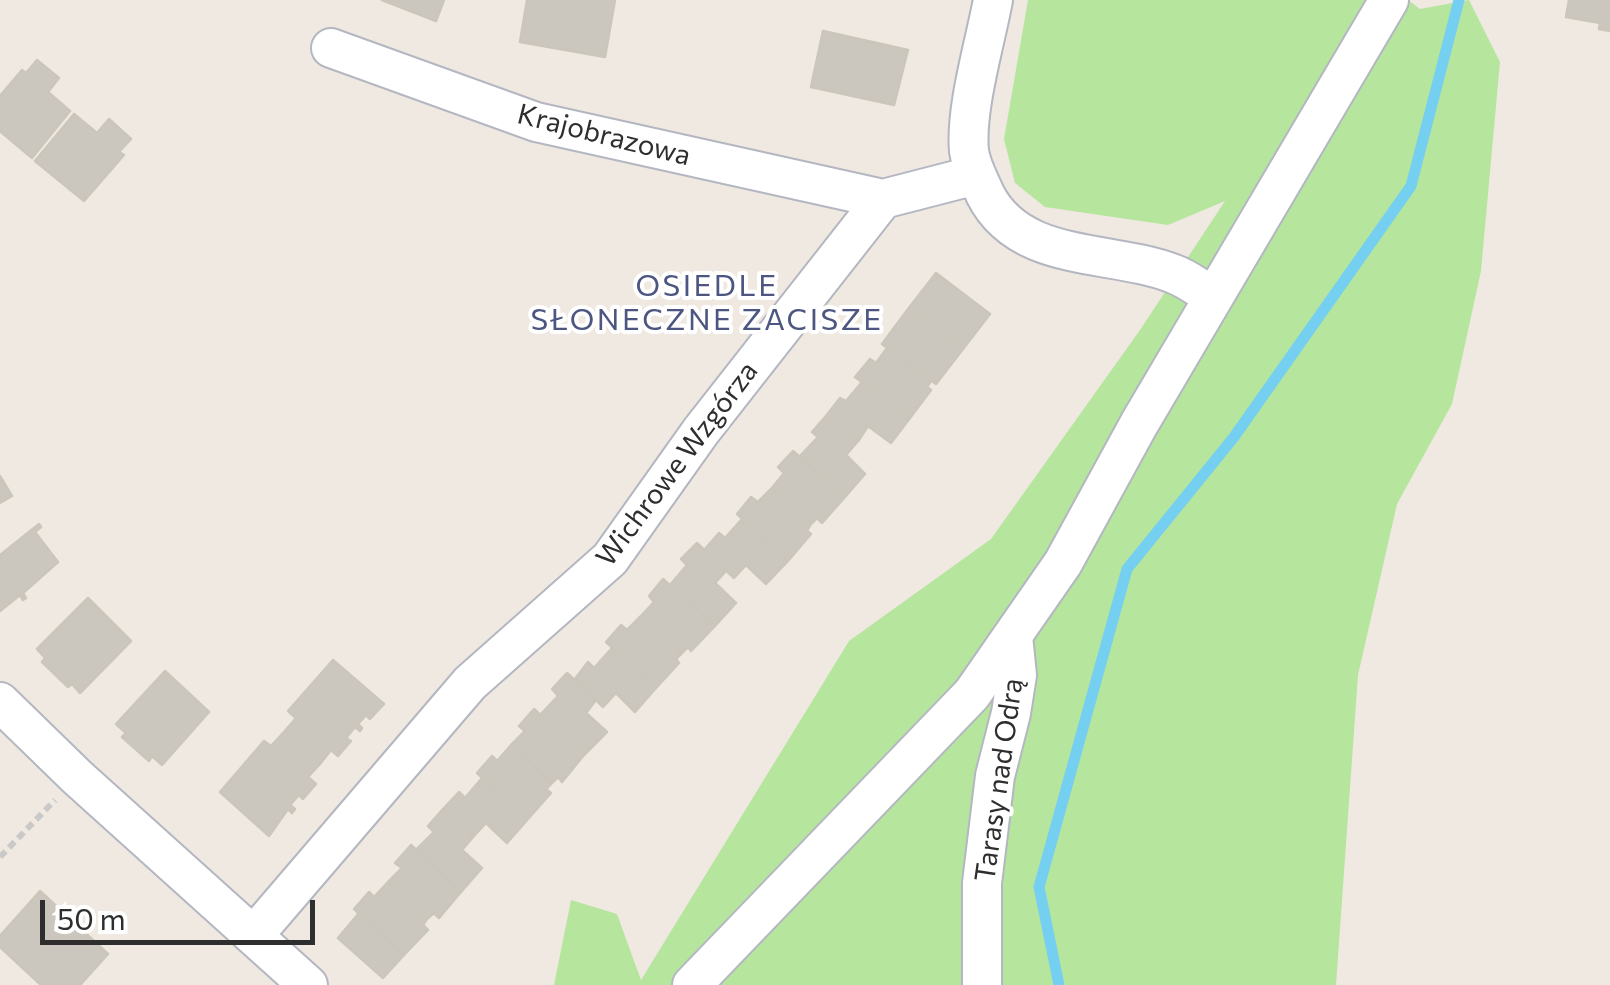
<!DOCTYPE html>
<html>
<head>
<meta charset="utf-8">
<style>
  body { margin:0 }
  #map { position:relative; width:1610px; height:985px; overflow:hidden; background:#efe9e1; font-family:Commissioner,sans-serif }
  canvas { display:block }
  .scale { position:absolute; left:40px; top:900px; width:275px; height:45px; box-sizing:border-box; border:5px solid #2e2e2e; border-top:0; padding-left:12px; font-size:30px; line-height:35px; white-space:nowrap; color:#2e2e2e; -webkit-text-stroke:8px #fff; paint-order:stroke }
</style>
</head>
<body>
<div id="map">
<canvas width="1610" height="985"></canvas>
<div class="scale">50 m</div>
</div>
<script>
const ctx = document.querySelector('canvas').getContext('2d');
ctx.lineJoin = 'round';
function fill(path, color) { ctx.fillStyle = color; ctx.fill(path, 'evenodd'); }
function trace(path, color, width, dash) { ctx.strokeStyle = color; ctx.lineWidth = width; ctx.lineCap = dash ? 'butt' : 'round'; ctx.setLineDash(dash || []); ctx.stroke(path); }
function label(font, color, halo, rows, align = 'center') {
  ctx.font = font + ' Commissioner,sans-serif'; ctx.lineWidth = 8; ctx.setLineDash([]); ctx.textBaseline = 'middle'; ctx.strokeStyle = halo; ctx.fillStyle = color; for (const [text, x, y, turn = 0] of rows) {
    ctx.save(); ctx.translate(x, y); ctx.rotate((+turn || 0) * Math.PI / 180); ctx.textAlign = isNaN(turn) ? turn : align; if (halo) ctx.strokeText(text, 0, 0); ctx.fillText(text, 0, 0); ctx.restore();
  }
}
const green = new Path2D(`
  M 1028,0 L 1408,0 L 1420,9 L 1469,0 L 1500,62 L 1481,271 L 1452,404 L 1397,504 L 1358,675 L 1336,985 L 554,985 L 571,900 L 617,914 L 641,980 L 849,641 L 991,539 L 1140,330 L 1225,201 L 1168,225 L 1045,207 L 1015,183 L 1004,139 Z`);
const stream = new Path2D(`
  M 1059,985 L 1039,887 L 1127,569 L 1234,437 L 1411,186 L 1459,0`);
const building = new Path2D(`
  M 382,0 L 444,0 L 436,21 Z
  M 527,0 L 615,0 L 605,57 L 520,42 Z
  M 1569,0 L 1610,0 L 1610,31 L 1599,29 L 1600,23 L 1566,17 Z
  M 823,31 L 908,50 L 894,105 L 811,87 Z
  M 37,60 L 59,78 L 48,92 L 70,111 L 32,158 L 0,131 L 0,96 L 22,70 L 26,73 Z
  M 74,114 L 97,133 L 109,119 L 131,139 L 119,152 L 124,155 L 84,201 L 35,161 Z
  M 936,273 L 990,314 L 963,349 L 908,309 Z
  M 908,309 L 963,349 L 936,384 L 882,344 Z
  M 887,348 L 931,381 L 927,387 L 931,390 L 910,418 L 855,377 L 870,359 L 876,363 Z
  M 862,382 L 910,418 L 891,443 L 868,426 L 859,440 L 826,416 L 840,398 L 846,401 Z
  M 826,416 L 859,440 L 846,455 L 865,474 L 845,497 L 800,456 L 818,437 L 812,432 Z
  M 793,451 L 845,497 L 822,523 L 817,518 L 811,524 L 772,488 L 784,473 L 778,467 Z
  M 0,476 L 12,496 L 0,503 Z
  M 772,488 L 811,524 L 807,531 L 811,534 L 788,561 L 737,514 L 751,497 L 758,502 Z
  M 742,519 L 788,561 L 766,584 L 746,565 L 734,578 L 704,550 L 719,533 L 725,538 Z
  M 39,524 L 41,527 L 35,532 L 58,562 L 23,593 L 26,598 L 23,600 L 20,595 L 0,611 L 0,555 Z
  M 697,543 L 726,571 L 715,583 L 736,603 L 715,626 L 670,585 L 687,565 L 681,559 Z
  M 663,579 L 715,626 L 691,651 L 688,647 L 682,653 L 641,616 L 654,602 L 649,596 Z
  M 88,598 L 131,641 L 80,693 L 72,684 L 68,687 L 42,662 L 45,658 L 37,649 Z
  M 641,616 L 682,653 L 676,659 L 679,663 L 656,688 L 606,642 L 621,625 L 627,630 Z
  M 612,648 L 656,688 L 635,712 L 616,693 L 603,707 L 575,679 L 588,662 L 594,668 Z
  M 333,660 L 384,704 L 370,719 L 366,715 L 358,724 L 362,728 L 360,731 L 355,727 L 346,738 L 351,741 L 338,756 L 331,750 L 320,764 L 284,732 L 296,718 L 288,711 Z
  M 165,671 L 209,712 L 162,765 L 152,756 L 149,761 L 122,737 L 126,733 L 116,724 Z
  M 567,673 L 596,700 L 586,713 L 607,732 L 584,755 L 540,715 L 558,696 L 552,689 Z
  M 534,709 L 584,755 L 562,782 L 558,777 L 552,783 L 511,745 L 525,731 L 519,726 Z
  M 284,732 L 320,764 L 308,777 L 316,784 L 303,799 L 299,795 L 290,805 L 295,809 L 292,813 L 288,809 L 269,836 L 220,792 L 264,741 L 271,746 Z
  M 511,745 L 552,783 L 546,789 L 551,793 L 528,819 L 477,773 L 492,756 L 497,761 Z
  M 482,778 L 528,819 L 507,843 L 486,823 L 474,836 L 443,809 L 459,792 L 465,798 Z
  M 443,809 L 474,836 L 462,850 L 482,868 L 461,892 L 416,850 L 434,832 L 428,826 Z
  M 411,845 L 461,892 L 439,918 L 434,913 L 427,919 L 388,882 L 402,868 L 395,863 Z
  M 388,882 L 427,919 L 423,925 L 428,930 L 404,955 L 354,909 L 369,892 L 374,897 Z
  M 40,891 L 108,954 L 80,985 L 41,985 L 0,947 L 0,936 Z
  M 359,913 L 404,955 L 383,978 L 338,938 Z`);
const path = new Path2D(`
  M 0,857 L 55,800`);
const minor = new Path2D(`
  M 993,0 C 985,43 965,109 969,151 C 971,166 979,180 985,194 C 1020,264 1111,249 1174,274 C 1188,279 1201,290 1214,297
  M 331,48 L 536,122 L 883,199 L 976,175
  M 0,702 L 77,777 L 308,985
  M 254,935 L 470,683 L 610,559 L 701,431 L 883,199
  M 692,985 L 972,694 L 1063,563 L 1139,424 L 1389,0
  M 982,985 L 982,883 L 995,776 L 1011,713 L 1017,675 L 1013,636`);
const streetNames = [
  ["Krajobrazowa",604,135,14],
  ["Wichrowe Wzgórza",677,464,-53],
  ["Tarasy nad Odrą",999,780,-82]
];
const neighbourhoodNames = [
  ["OSIEDLE",707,286],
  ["SŁONECZNE ZACISZE",707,320]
];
fill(green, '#b6e59e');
trace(stream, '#75cff0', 11);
fill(building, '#cbc7bf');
trace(building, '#cbc5ba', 2.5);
trace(minor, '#b4b7c1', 42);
trace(path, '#c9c9c9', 6, [8, 5]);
trace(minor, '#fff', 38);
label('28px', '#2e2e2e', '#fff', streetNames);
ctx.letterSpacing = '2.5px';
label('30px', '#4d5680', '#fff', neighbourhoodNames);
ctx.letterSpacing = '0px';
</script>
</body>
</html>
